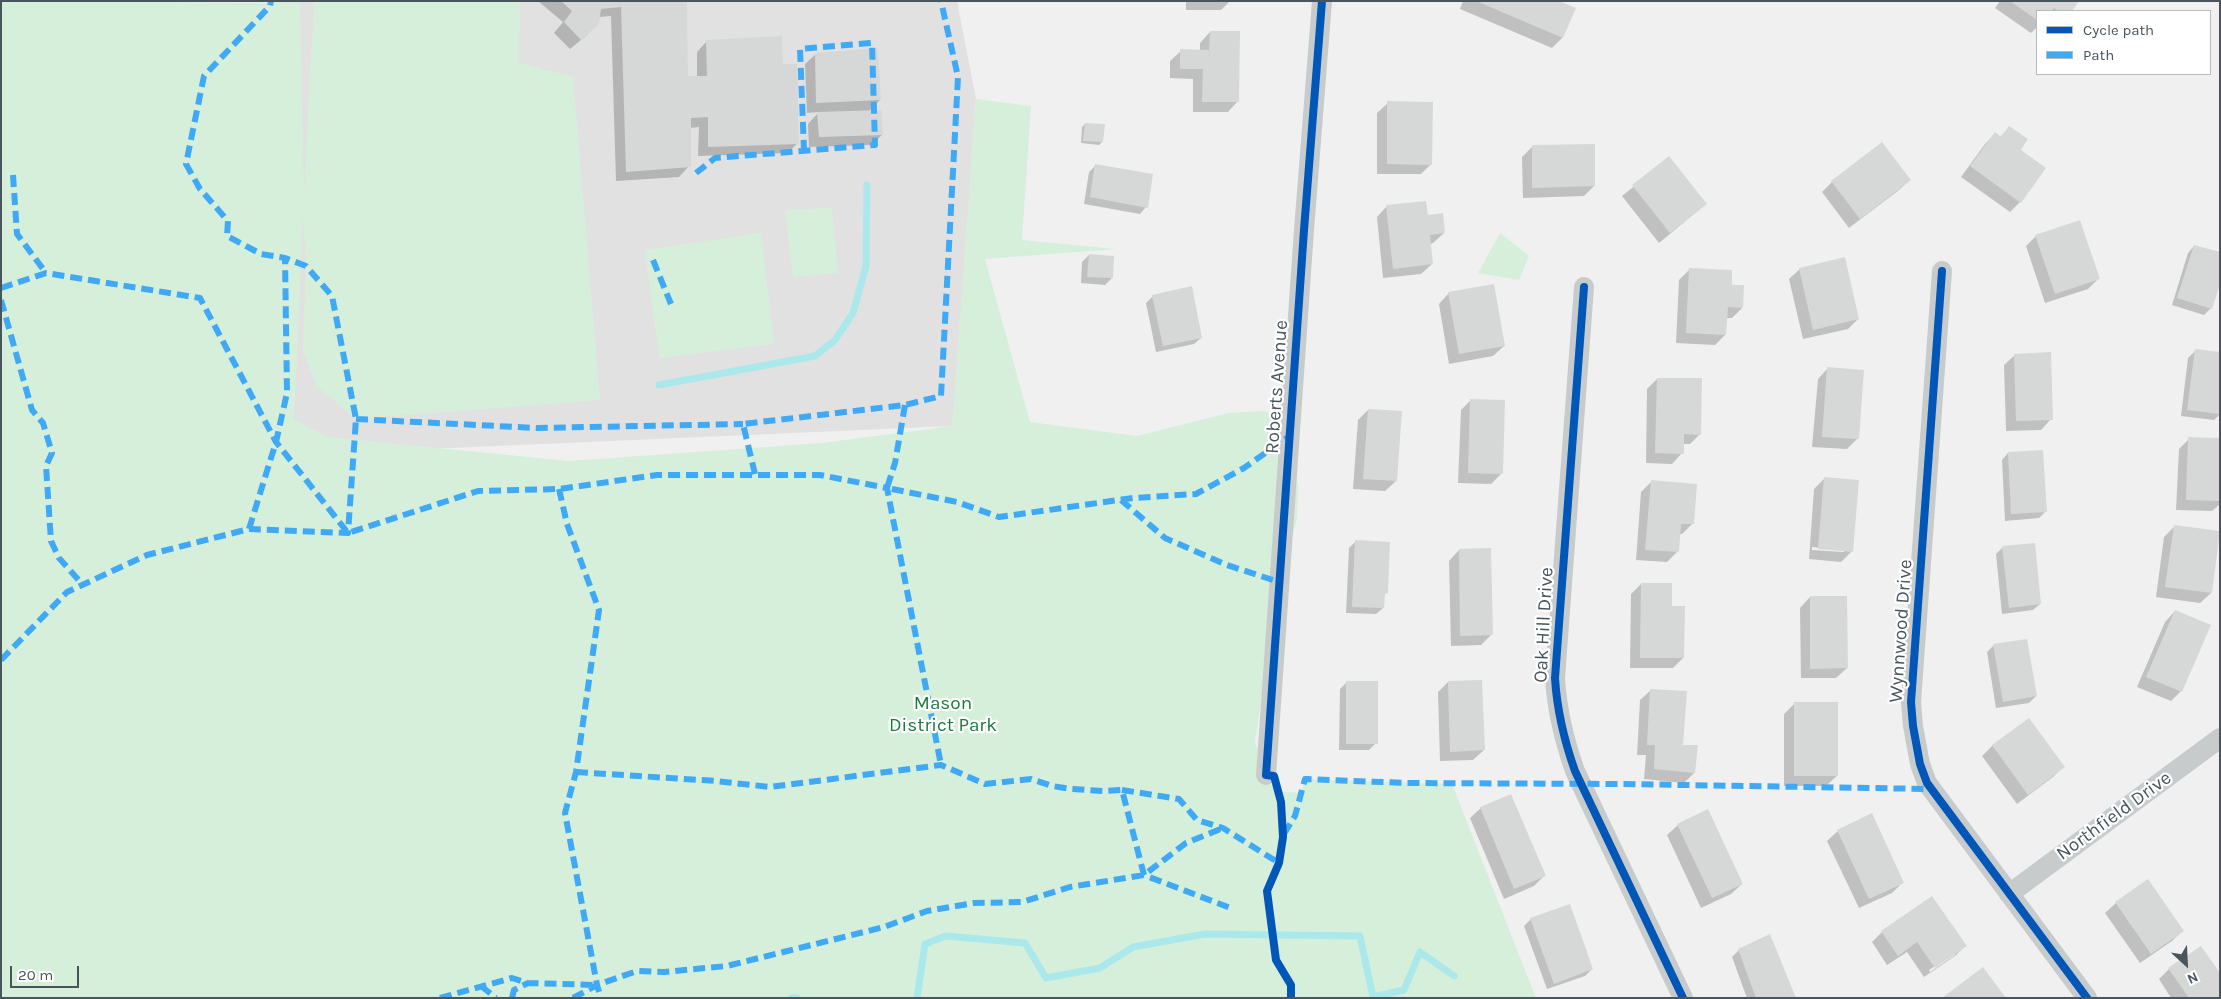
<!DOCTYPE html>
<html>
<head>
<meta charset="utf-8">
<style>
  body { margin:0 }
  #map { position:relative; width:2221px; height:999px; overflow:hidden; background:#f0f0f0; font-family:Karla,sans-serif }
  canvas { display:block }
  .frame { position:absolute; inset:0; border:2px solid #48555c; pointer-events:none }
  .legend { position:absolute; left:2036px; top:10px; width:175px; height:65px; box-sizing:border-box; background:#fff; border:1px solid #b6bbbe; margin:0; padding:6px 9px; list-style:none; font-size:15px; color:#48555c }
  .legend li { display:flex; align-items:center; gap:10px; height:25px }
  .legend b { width:25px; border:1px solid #b6bbbe }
  .north { position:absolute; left:2161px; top:939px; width:50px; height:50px; -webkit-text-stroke:4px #fff; paint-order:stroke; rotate:155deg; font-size:14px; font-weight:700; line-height:20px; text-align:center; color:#48555c }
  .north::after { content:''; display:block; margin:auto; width:18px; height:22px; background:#48555c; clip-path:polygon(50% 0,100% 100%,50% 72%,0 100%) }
  .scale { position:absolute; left:10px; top:966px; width:69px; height:22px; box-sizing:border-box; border:2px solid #48555c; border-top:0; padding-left:6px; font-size:15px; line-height:18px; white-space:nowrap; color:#48555c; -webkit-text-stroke:4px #fff; paint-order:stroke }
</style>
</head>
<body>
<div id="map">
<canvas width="2221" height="999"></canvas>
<div class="frame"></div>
<ul class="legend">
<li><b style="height:6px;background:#0057b8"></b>Cycle path</li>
<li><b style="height:6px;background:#3fa9f5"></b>Path</li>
</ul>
<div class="north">N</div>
<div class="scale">20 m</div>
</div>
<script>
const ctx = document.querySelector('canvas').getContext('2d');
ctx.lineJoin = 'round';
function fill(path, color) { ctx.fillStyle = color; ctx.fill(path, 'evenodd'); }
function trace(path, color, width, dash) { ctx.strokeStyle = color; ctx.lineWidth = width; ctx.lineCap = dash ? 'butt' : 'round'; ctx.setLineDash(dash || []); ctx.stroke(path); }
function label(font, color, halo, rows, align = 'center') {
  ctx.font = font + ' Karla,sans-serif'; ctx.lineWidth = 4.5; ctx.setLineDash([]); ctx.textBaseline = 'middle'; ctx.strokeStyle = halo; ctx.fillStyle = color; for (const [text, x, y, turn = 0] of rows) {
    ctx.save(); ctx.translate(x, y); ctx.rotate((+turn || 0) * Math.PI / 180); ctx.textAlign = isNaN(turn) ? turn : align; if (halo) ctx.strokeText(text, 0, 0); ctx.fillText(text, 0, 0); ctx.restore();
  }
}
const education = new Path2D(`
  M 271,1 L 957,1 L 976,99 L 953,426 L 222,458 Z`);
const green = new Path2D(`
  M 1,1 L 300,3 L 304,195 L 314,1 L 520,1 L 519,63 L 573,77 L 600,400 L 356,419 L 316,386 L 303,350 L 306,266 L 303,215 L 294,420 L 328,437 L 569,461 L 822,443 L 952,426 L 976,99 L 1031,106 L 1022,240 L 1116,249 L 985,259 L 1030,422 L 1137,436 L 1228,413 L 1264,411 L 1288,421 L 1298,487 L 1297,519 L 1279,582 L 1255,742 L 1266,775 L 1275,791 L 1301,793 L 1305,779 L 1452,784 L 1536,998 L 1,998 Z
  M 832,208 L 838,273 L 793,277 L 785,210 Z
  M 761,233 L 774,344 L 659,358 L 645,250 Z
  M 1500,233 L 1529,256 L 1519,280 L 1478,273 Z`);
const shadow = new Path2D(`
  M 538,1 L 686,1 L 687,77 L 697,77 L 697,52 L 707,41 L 782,65 L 798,143 L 787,153 L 698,156 L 699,127 L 690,128 L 689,166 L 679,177 L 616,181 L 611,16 L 598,17 L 587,35 L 570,49 L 554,33 L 563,22 Z
  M 1186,1 L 1230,1 L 1221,10 L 1186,10 Z
  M 1463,1 L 1555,1 L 1574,9 L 1562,38 L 1552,48 L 1460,9 Z
  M 2000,1 L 2077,1 L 2070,11 L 2037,11 L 2037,27 L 2031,33 L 1995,8 Z
  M 1210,32 L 1238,101 L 1228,112 L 1193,112 L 1193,79 L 1170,78 L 1170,61 L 1181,51 L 1200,51 L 1200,43 Z
  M 816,54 L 880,100 L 868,112 L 882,135 L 871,145 L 809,147 L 808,124 L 819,112 L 807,113 L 805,64 Z
  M 1388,103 L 1431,164 L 1421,174 L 1377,174 L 1377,113 Z
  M 1085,124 L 1102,142 L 1099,145 L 1081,143 L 1082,127 Z
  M 2010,128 L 2019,150 L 2020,202 L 2010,212 L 1961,177 L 1985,144 L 1995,134 L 1999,138 Z
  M 1532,147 L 1594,186 L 1584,196 L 1523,198 L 1522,157 Z
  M 1669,158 L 1706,204 L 1659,243 L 1622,196 Z
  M 1096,165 L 1146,207 L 1140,214 L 1084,204 L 1089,172 Z
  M 1910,180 L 1899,190 L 1849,228 L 1822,192 L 1832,182 Z
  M 1387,206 L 1427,216 L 1444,233 L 1433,243 L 1430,244 L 1432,264 L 1421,274 L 1383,278 L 1377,217 Z
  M 2036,236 L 2098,279 L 2088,289 L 2045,303 L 2026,246 Z
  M 2194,246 L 2211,308 L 2204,315 L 2172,305 L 2188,253 Z
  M 1089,255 L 1112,278 L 1105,285 L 1081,283 L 1082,262 Z
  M 1690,269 L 1730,286 L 1742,308 L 1732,318 L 1726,318 L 1725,335 L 1715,345 L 1676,343 L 1679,280 Z
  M 1800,269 L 1858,319 L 1848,329 L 1803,339 L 1789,279 Z
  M 1449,293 L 1504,346 L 1493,356 L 1449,364 L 1439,304 Z
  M 1153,296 L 1201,338 L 1194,344 L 1156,352 L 1146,303 Z
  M 2195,351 L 2220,353 L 2220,414 L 2214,420 L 2181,416 L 2188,358 Z
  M 2015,355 L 2051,419 L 2041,430 L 2006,431 L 2004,365 Z
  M 1828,368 L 1857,439 L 1847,449 L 1812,447 L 1818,379 Z
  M 1657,379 L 1700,434 L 1690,444 L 1683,444 L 1682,453 L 1672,464 L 1646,463 L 1647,389 Z
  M 1471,400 L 1501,474 L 1491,484 L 1458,483 L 1461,410 Z
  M 1368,410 L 1396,481 L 1385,491 L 1353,489 L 1358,420 Z
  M 2189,439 L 2220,440 L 2220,504 L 2212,511 L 2176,510 L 2179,449 Z
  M 2008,453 L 2045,512 L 2039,518 L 2005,521 L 2002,460 Z
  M 1825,478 L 1852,551 L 1841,562 L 1809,559 L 1814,489 ZM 1812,547 L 1844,550 L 1844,552 L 1812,550 Z
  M 1651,482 L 1692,524 L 1682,534 L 1679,534 L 1677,552 L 1667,562 L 1636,560 L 1641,492 Z
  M 2174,527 L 2211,593 L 2200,603 L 2156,597 L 2164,537 Z
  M 1355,542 L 1387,592 L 1384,595 L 1383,608 L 1376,614 L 1346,613 L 1349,548 Z
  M 2003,547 L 2040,604 L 2033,610 L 2002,614 L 1996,554 Z
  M 1459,550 L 1491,635 L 1481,645 L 1451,646 L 1449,561 Z
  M 1641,584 L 1671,608 L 1683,658 L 1673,668 L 1630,668 L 1631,594 Z
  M 1810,597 L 1847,668 L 1836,678 L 1801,678 L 1800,608 Z
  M 2175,611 L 2181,691 L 2171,701 L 2137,687 L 2165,622 Z
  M 1994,645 L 2036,696 L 2029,703 L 1996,708 L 1987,652 Z
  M 1347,682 L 1376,743 L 1369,750 L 1339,750 L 1340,689 Z
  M 1448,682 L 1484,750 L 1473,760 L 1440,761 L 1438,692 Z
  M 1651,690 L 1694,773 L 1684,783 L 1644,779 L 1646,755 L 1637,755 L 1640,700 Z
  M 1795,703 L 1837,776 L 1826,786 L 1784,786 L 1784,714 Z
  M 2028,720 L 2063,767 L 2053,777 L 2017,804 L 1982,756 L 1992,746 Z
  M 1481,808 L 1544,876 L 1534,886 L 1504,899 L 1470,818 Z
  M 1678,825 L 1742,884 L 1731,894 L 1701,908 L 1667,835 Z
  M 1838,831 L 1902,883 L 1892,893 L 1859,908 L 1827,841 Z
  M 2116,903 L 2182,931 L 2172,941 L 2140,963 L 2105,913 Z
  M 1531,919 L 1592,969 L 1585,976 L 1547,989 L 1524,926 Z
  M 1882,932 L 1965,946 L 1955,956 L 1924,977 L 1907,952 L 1887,965 L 1872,942 ZM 1955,952 L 1955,955 L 1930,972 L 1929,970 Z
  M 1739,950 L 1794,998 L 1747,998 L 1732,957 Z
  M 2169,969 L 2220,998 L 2171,998 L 2159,979 Z`);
const stream = new Path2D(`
  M 659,385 L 815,356 L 835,340 L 853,313 L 866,266 L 867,185
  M 792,998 L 797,998
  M 917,998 L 925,944 L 946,936 L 1025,943 L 1046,978 L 1100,968 L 1133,947 L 1205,934 L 1360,936 L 1373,997 L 1404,990 L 1420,952 L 1454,976`);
const building = new Path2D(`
  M 561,1 L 687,1 L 688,76 L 707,76 L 706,40 L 782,36 L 783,64 L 797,64 L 799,144 L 708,147 L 708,117 L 691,118 L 691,167 L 626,172 L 621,7 L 601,9 L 599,24 L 581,40 L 564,22 L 572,11 Z
  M 1476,1 L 1559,1 L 1576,8 L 1563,38 Z
  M 2010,1 L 2079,1 L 2072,11 L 2059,11 L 2054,8 L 2051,11 L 2037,11 L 2037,20 Z
  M 1210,31 L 1240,31 L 1239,102 L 1202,102 L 1203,69 L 1180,69 L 1180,49 L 1209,50 Z
  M 878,48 L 881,100 L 816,103 L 815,53 Z
  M 1387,101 L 1433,102 L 1432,165 L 1387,164 Z
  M 881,110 L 883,135 L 819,137 L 817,112 Z
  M 1085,123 L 1105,124 L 1103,142 L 1083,141 Z
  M 2009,126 L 2028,139 L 2021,150 L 2046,168 L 2021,203 L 1970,166 L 1995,132 L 2001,137 Z
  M 1882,142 L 1911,180 L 1860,219 L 1831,181 Z
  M 1595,144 L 1595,186 L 1532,188 L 1532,145 Z
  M 1669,156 L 1707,204 L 1670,233 L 1632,185 Z
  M 1095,164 L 1153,174 L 1148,208 L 1090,197 Z
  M 1426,201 L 1428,215 L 1443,213 L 1445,233 L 1430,235 L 1433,264 L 1393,269 L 1386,205 Z
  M 2080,220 L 2100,279 L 2055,294 L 2035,235 Z
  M 2194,245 L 2220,252 L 2220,284 L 2212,309 L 2177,298 Z
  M 1089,254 L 1114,256 L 1113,278 L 1087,277 Z
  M 1845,257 L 1859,319 L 1813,330 L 1799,268 Z
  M 1689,268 L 1732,270 L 1732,285 L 1744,285 L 1743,308 L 1728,307 L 1726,335 L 1686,333 Z
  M 1494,284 L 1505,346 L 1459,354 L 1448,292 Z
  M 1192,286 L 1202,338 L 1163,346 L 1152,295 Z
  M 2195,349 L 2220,352 L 2220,414 L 2187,410 Z
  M 2051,352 L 2053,420 L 2016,421 L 2014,354 Z
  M 1827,367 L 1864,370 L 1859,439 L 1822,437 Z
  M 1657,378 L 1702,378 L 1701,435 L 1684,434 L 1684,454 L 1655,453 Z
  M 1470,399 L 1505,400 L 1503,474 L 1468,473 Z
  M 1368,409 L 1402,411 L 1397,481 L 1363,479 Z
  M 2188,437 L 2220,438 L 2220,501 L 2186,500 Z
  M 2043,450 L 2047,512 L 2011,514 L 2008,452 Z
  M 1824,477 L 1859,480 L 1853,552 L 1818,549 Z
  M 1651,480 L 1697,484 L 1694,524 L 1681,524 L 1679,552 L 1645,550 Z
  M 2174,525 L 2220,531 L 2212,593 L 2165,587 Z
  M 1355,540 L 1390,542 L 1388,593 L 1385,593 L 1384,608 L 1352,607 Z
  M 2035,543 L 2041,604 L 2009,608 L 2002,546 Z
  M 1491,548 L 1493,635 L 1460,636 L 1459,549 Z
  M 1641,583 L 1672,583 L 1672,606 L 1685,606 L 1684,658 L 1640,658 Z
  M 1810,596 L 1847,596 L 1848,668 L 1810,669 Z
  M 2175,610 L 2211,625 L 2182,692 L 2146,677 Z
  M 2027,639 L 2037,696 L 2003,702 L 1993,644 Z
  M 1482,680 L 1485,750 L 1450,752 L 1448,681 Z
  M 1346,681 L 1378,681 L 1378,744 L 1346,744 Z
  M 1650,689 L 1687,691 L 1683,745 L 1698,745 L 1695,773 L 1654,769 L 1655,745 L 1647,745 Z
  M 1794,702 L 1838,702 L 1838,776 L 1794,776 Z
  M 2029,718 L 2065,767 L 2028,795 L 1992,745 Z
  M 1511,794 L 1546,876 L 1514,889 L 1480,807 Z
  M 1708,809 L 1743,884 L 1712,898 L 1677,824 Z
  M 1872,813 L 1904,883 L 1869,899 L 1837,830 Z
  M 2148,879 L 2184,931 L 2151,954 L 2115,902 Z
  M 1932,896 L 1967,946 L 1935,968 L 1917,942 L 1898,956 L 1881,931 Z
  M 1570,904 L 1593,969 L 1554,984 L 1530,918 Z
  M 1770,934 L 1796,998 L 1756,998 L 1738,949 Z
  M 2201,946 L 2220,973 L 2220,998 L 2189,998 L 2168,968 Z
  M 1983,967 L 2006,998 L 1942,998 Z`);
const minor = new Path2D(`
  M 1942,271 L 1911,702 L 1913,726 L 1920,764 L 1927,783 L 2087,998
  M 1584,287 L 1555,678 C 1557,711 1564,740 1575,771 L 1683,998
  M 1266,775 L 1304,230 L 1322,1
  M 2009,894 L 2220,738`);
const quiet = new Path2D(`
  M 696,173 L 715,158 L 875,145 L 872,43 L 800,49 L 804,150
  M 13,175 L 17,234 L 46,273
  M 653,260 L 671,304
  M 1,288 L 46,273 L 200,298 L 276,442 L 348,533 L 478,491 L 559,489 L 657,475 L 820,475 L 887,488 L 941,765
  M 1,300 L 32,410 L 43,423 L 52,453 L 46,466 L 51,541 L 59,558 L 83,585
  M 905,405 L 895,463 L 887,488 L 957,502 L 999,517 L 1133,498 L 1196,494 L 1244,468 L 1291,435
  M 356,419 L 537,428 L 743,424
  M 755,474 L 743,424 L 905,405 L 941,396 L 958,77 L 941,1
  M 559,489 L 567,524 L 599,610 L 576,772 L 565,813 L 597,985 L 601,998
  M 1121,500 L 1165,538 L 1227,565 L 1279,582
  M 249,529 L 276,442 L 287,393 L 285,258 L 261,254 L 227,236 L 228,221 L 200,189 L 186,164 L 204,76 L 270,6 L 271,1
  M 1,660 L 67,592 L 147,555 L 249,529 L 348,533 L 356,419 L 332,296 L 306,266 L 285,258
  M 576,772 L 716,781 L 770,787 L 941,765 L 985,784 L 1031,779 L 1052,786 L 1071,789 L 1103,791 L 1122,790 L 1144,875 L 1233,909
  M 1122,790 L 1179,799 L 1197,820 L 1223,828 L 1279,863
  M 1284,834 L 1295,816 L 1305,779 L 1406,783 L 1621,784 L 1931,789
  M 481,986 L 496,998
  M 440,998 L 512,978 L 528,983 L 596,985
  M 512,998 L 514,990 L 528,983
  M 573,998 L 597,985 L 637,971 L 664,972 L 727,966 L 884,927 L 927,911 L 974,903 L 1022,902 L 1070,887 L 1144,875 L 1186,843 L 1223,828`);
const cycleway = new Path2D(`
  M 1942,271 L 1911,702 L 1913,726 L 1920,764 L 1927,783 L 2087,998
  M 1584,287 L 1555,678 C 1557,711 1564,740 1575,771 L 1683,998
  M 1291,998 L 1291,985 L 1276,960 L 1267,891 L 1279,863 L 1283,837 L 1281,802 L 1274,776 L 1266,775 L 1304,230 L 1322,1`);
const streetNames = [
  ["Roberts Avenue",1277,387,-86],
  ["Oak Hill Drive",1544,625,-87],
  ["Wynnwood Drive",1901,631,-86],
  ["Northfield Drive",2114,816,-36]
];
const parkNames = [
  ["Mason",943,704],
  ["District Park",943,726]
];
fill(education, '#e2e1e2');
fill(green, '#d5efdb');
fill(shadow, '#0003');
trace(stream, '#abe8eb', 7);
fill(building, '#d6d8d8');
trace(minor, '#c7cbcc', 20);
trace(quiet, '#3fa9f5', 6, [12, 6]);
trace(cycleway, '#0057b8', 8);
label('19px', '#48555c', '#fff', streetNames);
label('19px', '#1a7b3c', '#fff', parkNames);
</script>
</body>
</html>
